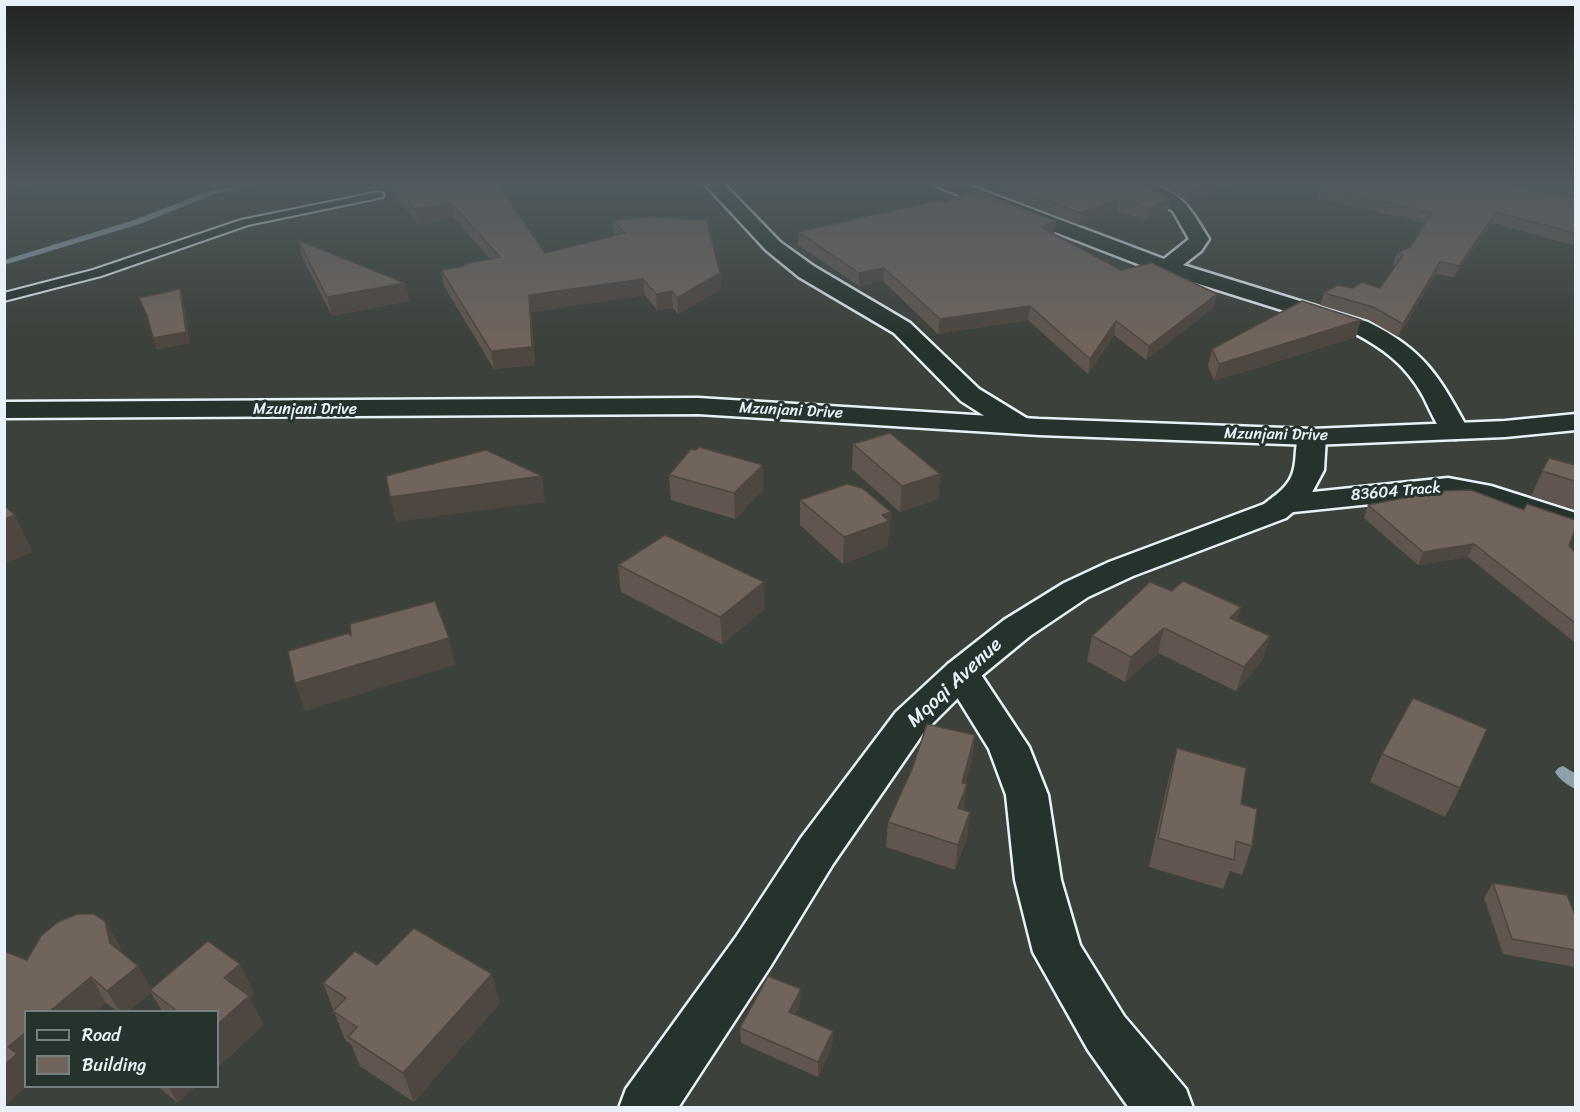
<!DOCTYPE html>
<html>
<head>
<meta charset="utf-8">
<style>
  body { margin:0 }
  #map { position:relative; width:1580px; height:1112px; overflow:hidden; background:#3c423b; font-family:Sriracha,sans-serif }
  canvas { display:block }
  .frame { position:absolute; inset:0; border:6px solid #e8f1f8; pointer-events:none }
  .legend { position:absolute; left:24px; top:1010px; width:195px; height:78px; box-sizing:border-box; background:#26332d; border:2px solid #747f7e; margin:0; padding:8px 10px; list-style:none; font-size:18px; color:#e8f1f8 }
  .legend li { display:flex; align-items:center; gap:12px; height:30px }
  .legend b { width:30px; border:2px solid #747f7e }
</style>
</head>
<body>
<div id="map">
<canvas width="1580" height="1112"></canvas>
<div class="frame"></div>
<ul class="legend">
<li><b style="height:8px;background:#26332d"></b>Road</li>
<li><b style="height:16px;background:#70645c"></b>Building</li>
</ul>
</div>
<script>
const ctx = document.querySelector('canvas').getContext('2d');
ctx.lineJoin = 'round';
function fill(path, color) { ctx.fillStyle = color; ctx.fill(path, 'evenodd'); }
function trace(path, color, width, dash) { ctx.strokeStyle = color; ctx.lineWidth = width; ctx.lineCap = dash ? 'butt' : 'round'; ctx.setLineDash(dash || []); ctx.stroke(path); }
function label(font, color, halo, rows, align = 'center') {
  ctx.font = font + ' Sriracha,sans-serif'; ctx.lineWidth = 6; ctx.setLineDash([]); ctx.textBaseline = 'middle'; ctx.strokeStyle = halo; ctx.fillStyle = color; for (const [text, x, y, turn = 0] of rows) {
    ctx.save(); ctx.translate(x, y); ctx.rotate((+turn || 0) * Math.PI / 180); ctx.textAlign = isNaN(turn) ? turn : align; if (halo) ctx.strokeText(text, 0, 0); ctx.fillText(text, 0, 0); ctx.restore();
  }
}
const stream = new Path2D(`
  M 251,182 L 266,182 L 214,194 L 140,224 L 4,265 L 4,260 L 134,220 L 210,191 Z
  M 1563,766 L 1576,774 L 1576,789 C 1568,786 1559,779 1555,772 L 1558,768 Z`);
const service = new Path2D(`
  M 379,192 L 383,193 L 383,197 L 248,225 L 101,276 L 4,301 L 4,293 L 93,270 L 241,220 Z`);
const minor = new Path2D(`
  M 703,182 L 722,182 L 780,242 L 815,267 L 910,323 L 979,389 L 1028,419 L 1032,425 L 1028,431 L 1018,433 L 1008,431 L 961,401 L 894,333 L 799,277 L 766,250 Z
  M 933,182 L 960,182 L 1164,259 L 1189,239 L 1173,211 L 1121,182 C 1173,182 1184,197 1209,239 L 1201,251 L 1183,265 L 1368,322 C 1425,350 1440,378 1469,431 L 1465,437 L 1455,439 L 1445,437 C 1436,424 1430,410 1423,396 C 1406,365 1383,348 1352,332 L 1148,268 L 936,186 Z
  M 1448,478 L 1491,486 L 1576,513 L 1576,533 L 1475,500 L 1448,496 L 1284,513 L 1273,511 L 1269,504 L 1273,497 L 1284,495 Z
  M 961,660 L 974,664 L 1029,747 L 1048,795 L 1061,880 L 1080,945 L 1124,1016 L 1186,1089 L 1193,1108 L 1129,1108 L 1088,1050 L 1033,952 L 1015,880 L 1006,795 L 989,749 L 942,673 L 948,664 Z`);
const tertiary = new Path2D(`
  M 1312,429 L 1322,431 L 1326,437 L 1324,470 L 1309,498 L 1286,518 L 1133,576 L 1088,597 L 1030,636 L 974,682 L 924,732 L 833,864 L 770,967 L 678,1108 L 619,1108 L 626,1089 L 736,937 L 801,838 L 896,712 L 948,664 L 1004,620 L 1064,583 L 1109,562 L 1264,504 C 1277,494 1291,485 1294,468 C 1297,456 1294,442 1302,431 Z`);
const secondary = new Path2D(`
  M 698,398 L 1039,419 L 1312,429 L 1505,421 L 1576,414 L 1576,430 L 1505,437 L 1312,445 L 1039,435 L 698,414 L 4,418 L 4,402 Z`);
const wall = new Path2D(`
  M 390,182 L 496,182 L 545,253 L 614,235 L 613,220 L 720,273 L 721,289 L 678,314 L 673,308 L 657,310 L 645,295 L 531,312 L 535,365 L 494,369 L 444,286 L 441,270 L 464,266 L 490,259 L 454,218 L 418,224 L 391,191 Z
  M 1002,182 L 1234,182 L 1187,202 L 1166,187 L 1140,183 L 1168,211 L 1146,220 L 1117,211 L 1079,225 L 999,194 L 1000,183 Z
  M 1327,182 L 1506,182 L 1497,183 L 1575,198 L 1575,243 L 1573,245 L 1492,223 L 1454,277 L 1436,274 L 1398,337 L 1369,320 L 1320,305 L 1324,293 L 1353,288 L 1380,288 L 1396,266 L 1393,265 L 1397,253 L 1410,247 L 1425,223 L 1317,198 L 1320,187 Z
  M 943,202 L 1056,221 L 1054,234 L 1121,270 L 1214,307 L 1146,360 L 1114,335 L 1088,374 L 1028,320 L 938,334 L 883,281 L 859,286 L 798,245 L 798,232 Z
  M 298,240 L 405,283 L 409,301 L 332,316 L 302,257 Z
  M 180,289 L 183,300 L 190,343 L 157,349 L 153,338 L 149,320 L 139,298 Z
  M 1356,337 L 1214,381 L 1208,366 L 1212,349 Z
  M 853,444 L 940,474 L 938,499 L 900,512 L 852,469 Z
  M 1549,458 L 1575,465 L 1575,510 L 1531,496 Z
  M 763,465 L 763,490 L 735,519 L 671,500 L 669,475 Z
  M 800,500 L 891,512 L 889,538 L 888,539 L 887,547 L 843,564 L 800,525 Z
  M 1368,505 L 1569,546 L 1575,552 L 1575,641 L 1573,641 L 1468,557 L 1418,565 L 1364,518 Z
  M 618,565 L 765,609 L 722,644 L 621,592 Z
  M 1172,591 L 1241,607 L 1237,621 L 1270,636 L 1262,661 L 1236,691 L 1158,653 L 1125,682 L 1087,661 L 1092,636 Z
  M 975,735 L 972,759 L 965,784 L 964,810 L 970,812 L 967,837 L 955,870 L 886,847 L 888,822 Z
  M 1177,748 L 1241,804 L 1252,846 L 1242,875 L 1230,871 L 1223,889 L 1149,867 L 1169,777 Z
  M 1382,754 L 1460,788 L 1445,817 L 1370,782 Z
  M 1493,883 L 1575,915 L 1575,967 L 1503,954 L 1484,898 Z
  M 105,921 L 120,947 L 121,952 L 138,966 L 151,989 L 240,964 L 254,993 L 250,997 L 263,1025 L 218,1067 L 218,1011 L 162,1011 L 151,993 L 128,1011 L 117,1011 L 106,1003 L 26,1011 L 27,1086 L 4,1106 L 4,951 L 27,960 Z
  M 377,965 L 500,1003 L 414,1102 L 360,1066 L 351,1044 L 345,1040 L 323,983 Z
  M 801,989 L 800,1004 L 795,1014 L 833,1031 L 832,1046 L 818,1077 L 741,1043 L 740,1028 Z
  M 157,1086 L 196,1086 L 178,1103 Z`);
const shadedWall = new Path2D(`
  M 11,182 L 35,182 L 4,196 L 4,185 Z
  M 1210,182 L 1234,182 L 1187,202 L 1189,191 Z
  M 1119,199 L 1117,211 L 1079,225 L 1081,213 Z
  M 1170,199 L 1168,211 L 1146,220 L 1149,208 Z
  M 451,203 L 454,218 L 418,224 L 415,209 Z
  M 1496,212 L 1492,223 L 1454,277 L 1459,266 Z
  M 1056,221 L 1054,234 L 1041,227 Z
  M 1440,262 L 1436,274 L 1398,337 L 1403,324 Z
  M 884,268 L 883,281 L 859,286 L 859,273 Z
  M 720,273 L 721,289 L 678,314 L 677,298 Z
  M 643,279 L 645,295 L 531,312 L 535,365 L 494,369 L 491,351 L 529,295 Z
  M 405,283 L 409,301 L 332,316 L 327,297 Z
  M 180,289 L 183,300 L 190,343 L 157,349 L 153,338 Z
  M 672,291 L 673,308 L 657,310 L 656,294 Z
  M 1217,294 L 1214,307 L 1146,360 L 1149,346 Z
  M 1030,306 L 1028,320 L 938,334 L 940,319 Z
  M 1361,320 L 1356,337 L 1214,381 L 1219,364 Z
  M 1116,321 L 1114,335 L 1088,374 L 1090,359 Z
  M 763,465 L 763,490 L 735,519 L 734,493 Z
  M 940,474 L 938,499 L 900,512 L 902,486 Z
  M 542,476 L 545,502 L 396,522 L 390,497 Z
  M 891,512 L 889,538 L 888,539 L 887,547 L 843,564 L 844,537 L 882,515 Z
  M 15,515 L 33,552 L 4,564 L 4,519 Z
  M 1474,544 L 1468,557 L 1418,565 L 1423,552 Z
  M 764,582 L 765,609 L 722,644 L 720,617 Z
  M 1241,607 L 1234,631 L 1230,618 Z
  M 1164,628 L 1158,653 L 1125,682 L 1131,657 Z
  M 1270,636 L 1262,661 L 1236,691 L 1244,667 Z
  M 449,638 L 455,665 L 305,711 L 295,683 Z
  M 975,735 L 972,759 L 960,802 L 967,784 L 964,809 L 954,833 L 962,783 Z
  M 970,812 L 967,837 L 955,870 L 958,845 Z
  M 105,921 L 120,947 L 125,969 L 110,943 Z
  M 240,964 L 254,993 L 250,997 L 263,1025 L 218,1067 L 218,1024 L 224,978 Z
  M 138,966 L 153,991 L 150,990 L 151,993 L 128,1011 L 120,1011 L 107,991 Z
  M 492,974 L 500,1003 L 414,1102 L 403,1073 Z
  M 91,977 L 106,1003 L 96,1011 L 50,1011 Z
  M 801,989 L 800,1004 L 789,1027 L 789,1012 Z
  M 833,1031 L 832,1046 L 818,1077 L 818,1062 Z
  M 26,1032 L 26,1086 L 27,1086 L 4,1106 L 4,1065 L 8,1047 Z
  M 168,1086 L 196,1086 L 178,1103 Z`);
const building = new Path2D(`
  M 393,182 L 496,182 L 545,253 L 625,233 L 613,220 L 654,217 L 707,220 L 720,273 L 677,298 L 672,291 L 656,294 L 643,279 L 529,295 L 532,347 L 491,351 L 441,270 L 464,266 L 464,264 L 500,257 L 451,203 L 415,209 Z
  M 1002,182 L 1140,182 L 1170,199 L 1149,208 L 1119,199 L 1081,213 L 1000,183 Z
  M 1177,182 L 1210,182 L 1189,191 Z
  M 1327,182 L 1492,182 L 1575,198 L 1575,233 L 1496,212 L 1459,266 L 1440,262 L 1403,324 L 1373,307 L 1324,293 L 1338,285 L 1353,288 L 1362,282 L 1380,288 L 1403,255 L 1397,253 L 1410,247 L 1432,213 L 1320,187 Z
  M 975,191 L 1056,221 L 1041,227 L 1121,270 L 1152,263 L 1217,294 L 1149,346 L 1116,321 L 1090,359 L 1030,306 L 940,319 L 884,268 L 859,273 L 798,232 L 939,200 L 943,202 Z
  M 298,240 L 405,283 L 327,297 Z
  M 180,289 L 186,332 L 153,338 L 147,315 L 139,298 Z
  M 1302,301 L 1361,320 L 1219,364 L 1212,349 Z
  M 890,433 L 940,474 L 902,486 L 853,444 Z
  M 699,447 L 763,465 L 734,493 L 669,475 L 691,449 L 696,450 Z
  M 486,450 L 542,476 L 390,497 L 386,476 Z
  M 1549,458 L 1575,465 L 1575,481 L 1542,471 Z
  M 847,484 L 862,488 L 891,512 L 882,515 L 889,521 L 844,537 L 800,500 Z
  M 1471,490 L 1524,510 L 1527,504 L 1575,520 L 1575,530 L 1569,546 L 1575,552 L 1575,623 L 1474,544 L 1423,552 L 1368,505 L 1438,491 Z
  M 4,505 L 15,515 L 4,519 Z
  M 665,535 L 764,582 L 720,617 L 618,565 Z
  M 1183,581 L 1241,607 L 1230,618 L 1270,636 L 1244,667 L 1164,628 L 1131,657 L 1092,636 L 1150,582 L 1172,591 Z
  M 435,601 L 449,638 L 295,683 L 288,651 L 349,633 L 351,636 L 350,624 Z
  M 1413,698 L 1487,729 L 1460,788 L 1382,754 Z
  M 927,724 L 975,735 L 962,783 L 967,784 L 958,808 L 970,812 L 958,845 L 888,822 L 912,769 Z
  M 1177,748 L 1246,768 L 1241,804 L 1257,809 L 1252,846 L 1236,841 L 1234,860 L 1158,838 Z
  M 1493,883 L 1567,895 L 1575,915 L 1575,950 L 1512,939 Z
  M 77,914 L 94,914 L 105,921 L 110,943 L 138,966 L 107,991 L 91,977 L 50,1011 L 26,1011 L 26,1032 L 8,1047 L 17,1054 L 4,1065 L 4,951 L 27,960 L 41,936 L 58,922 Z
  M 414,928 L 492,974 L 403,1073 L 348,1037 L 357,1027 L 333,1011 L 346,998 L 323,983 L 355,951 L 377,965 Z
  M 208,941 L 240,964 L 224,978 L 249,996 L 218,1024 L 218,1011 L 177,1011 L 150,990 Z
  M 768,976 L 801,989 L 789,1012 L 833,1031 L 818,1062 L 740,1028 Z`);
const streetNames = [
  ["Mzunjani Drive",305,410],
  ["Mzunjani Drive",791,411,3],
  ["Mzunjani Drive",1276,435,1],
  ["83604 Track",1396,492,-5]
];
const nearStreetnames = [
  ["Mqoqi Avenue",955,683,-43]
];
fill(stream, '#8ea1aa');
trace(service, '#e8f1f8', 4);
trace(minor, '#e8f1f8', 5);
trace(tertiary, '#e8f1f8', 5);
trace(secondary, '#e8f1f8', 5);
fill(service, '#26332d');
fill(minor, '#26332d');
fill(tertiary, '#26332d');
fill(secondary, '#26332d');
fill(wall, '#60564f');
fill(shadedWall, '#4e4640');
fill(building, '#70645c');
trace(building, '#4e4640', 1.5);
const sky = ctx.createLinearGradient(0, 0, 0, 338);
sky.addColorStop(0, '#212420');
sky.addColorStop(0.54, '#505a60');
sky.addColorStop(1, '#505a6000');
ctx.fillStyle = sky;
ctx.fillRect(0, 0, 1580, 338);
label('16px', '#e8f1f8', '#26332d', streetNames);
label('20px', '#e8f1f8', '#26332d', nearStreetnames);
</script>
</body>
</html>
